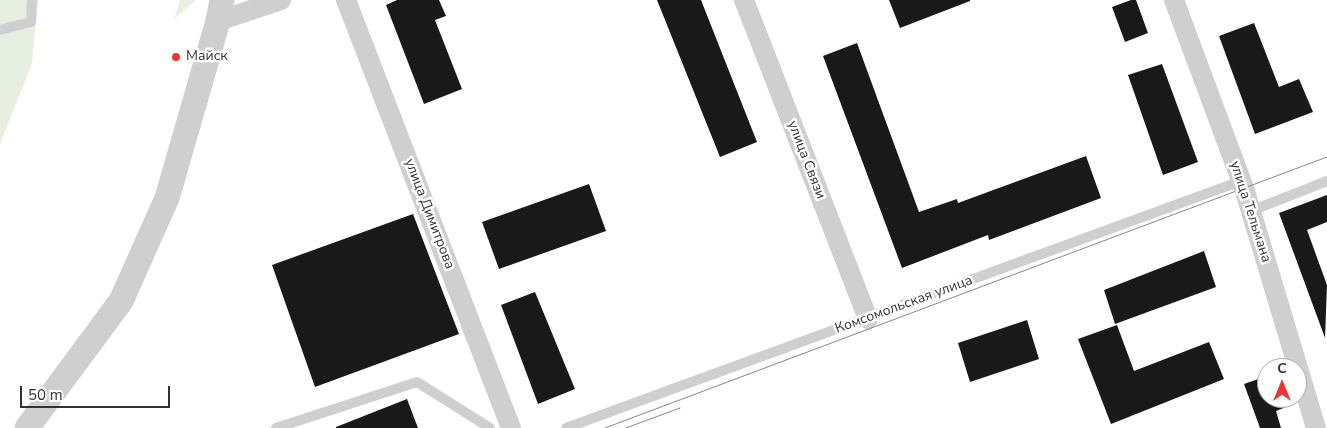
<!DOCTYPE html>
<html>
<head>
<meta charset="utf-8">
<style>
  body { margin:0 }
  #map { position:relative; width:1327px; height:428px; overflow:hidden; background:#fff; font-family:"Nunito Sans",sans-serif }
  canvas { display:block }
  .north { position:absolute; left:1257px; top:358px; width:50px; height:50px; box-sizing:border-box; background:#fff; border:1px solid #adadad; border-radius:50%; rotate:0deg; font-size:14px; font-weight:700; line-height:20px; text-align:center; color:#323232 }
  .north::after { content:''; display:block; margin:auto; width:18px; height:22px; background:#eb3733; clip-path:polygon(50% 0,100% 100%,50% 72%,0 100%) }
  .scale { position:absolute; left:20px; top:386px; width:150px; height:22px; box-sizing:border-box; border:2px solid #323232; border-top:0; padding-left:6px; font-size:15px; line-height:18px; white-space:nowrap; color:#323232; -webkit-text-stroke:4px #fff; paint-order:stroke }
</style>
</head>
<body>
<div id="map">
<canvas width="1327" height="428"></canvas>
<div class="north">С</div>
<div class="scale">50 m</div>
</div>
<script>
const ctx = document.querySelector('canvas').getContext('2d');
ctx.lineJoin = 'round';
function fill(path, color) { ctx.fillStyle = color; ctx.fill(path, 'evenodd'); }
function trace(path, color, width, dash) { ctx.strokeStyle = color; ctx.lineWidth = width; ctx.lineCap = dash ? 'butt' : 'round'; ctx.setLineDash(dash || []); ctx.stroke(path); }
function label(font, color, halo, rows, align = 'center') {
  ctx.font = font + ' "Nunito Sans",sans-serif'; ctx.lineWidth = 5; ctx.setLineDash([]); ctx.textBaseline = 'middle'; ctx.strokeStyle = halo; ctx.fillStyle = color; for (const [text, x, y, turn = 0] of rows) {
    ctx.save(); ctx.translate(x, y); ctx.rotate((+turn || 0) * Math.PI / 180); ctx.textAlign = isNaN(turn) ? turn : align; if (halo) ctx.strokeText(text, 0, 0); ctx.fillText(text, 0, 0); ctx.restore();
  }
}
const green = new Path2D(`
  M 0,0 L 38,0 L 32,64 L 0,144 Z
  M 180,0 L 196,0 L 174,19 Z`);
const building = new Path2D(`
  M 397,0 L 439,0 L 446,16 L 435,20 L 462,89 L 424,104 L 386,5 Z
  M 657,0 L 701,0 L 757,142 L 720,157 Z
  M 889,0 L 970,0 L 970,1 L 900,28 Z
  M 1131,0 L 1136,0 L 1148,33 L 1125,42 L 1112,7 Z
  M 1254,23 L 1279,87 L 1299,79 L 1313,112 L 1255,134 L 1219,36 Z
  M 857,43 L 919,212 L 957,199 L 958,203 L 1086,156 L 1101,198 L 989,240 L 988,235 L 902,268 L 823,56 Z
  M 1162,64 L 1198,162 L 1163,175 L 1128,75 Z
  M 589,184 L 606,231 L 499,269 L 482,222 Z
  M 1327,195 L 1327,222 L 1307,230 L 1327,285 L 1325,338 L 1279,213 Z
  M 413,214 L 459,334 L 315,387 L 272,265 Z
  M 1204,251 L 1216,287 L 1115,324 L 1104,290 Z
  M 535,292 L 575,389 L 538,404 L 501,305 Z
  M 1027,320 L 1039,359 L 970,382 L 958,343 Z
  M 1117,325 L 1134,371 L 1209,342 L 1224,379 L 1111,424 L 1078,339 Z
  M 1267,376 L 1267,398 L 1295,398 L 1296,403 L 1276,411 L 1281,428 L 1260,428 L 1244,384 Z
  M 407,399 L 418,428 L 336,428 L 336,427 Z`);
const service = new Path2D(`
  M 0,30 L 31,22 L 32,0
  M 1251,211 L 1327,181
  M 276,428 L 417,382 L 490,428
  M 566,428 L 1241,181`);
const minor = new Path2D(`
  M 346,0 L 511,428
  M 744,0 L 868,319
  M 1174,0 L 1244,188 L 1316,428
  M 218,21 L 281,0`);
const tertiary = new Path2D(`
  M 27,428 L 121,301 L 167,198 L 218,21 L 222,0`);
const tram = new Path2D(`
  M 605,428 L 1327,157
  M 626,428 L 680,408`);
const markers = [
  [176,57,5,"#eb3733"]
];
const poiNames = [
  ["Майск",186,57]
];
const streetNames = [
  ["улица Связи",806,160,69],
  ["улица Тельмана",1250,212,72],
  ["улица Димитрова",429,214,69],
  ["Комсомольская улица",904,305,-20]
];
fill(green, '#e7efe1');
fill(building, '#191919');
trace(service, '#cfcfcf', 10);
trace(minor, '#cfcfcf', 20);
trace(tertiary, '#cfcfcf', 25);
trace(tram, '#878787', 1);
for (const [x, y, r, color] of markers) { const dot = new Path2D(); dot.arc(x, y, r, 0, 2 * Math.PI); ctx.fillStyle = color; ctx.fill(dot); trace(dot, '#fff', 2); }
label('14px', '#323232', '#fff', poiNames, 'left');
label('14px', '#323232', '#fff', streetNames);
</script>
</body>
</html>
